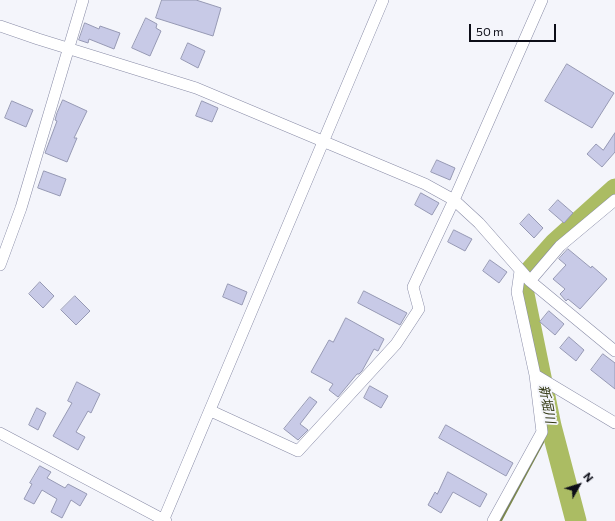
<!DOCTYPE html>
<html>
<head>
<meta charset="utf-8">
<style>
  body { margin:0 }
  #map { position:relative; width:615px; height:521px; overflow:hidden; background:#f4f5fb; font-family:Commissioner,sans-serif }
  canvas { display:block }
  .north { position:absolute; left:559px; top:465px; width:40px; height:40px; -webkit-text-stroke:3px #f4f5fb; paint-order:stroke; rotate:51deg; font-size:11px; font-weight:700; line-height:16px; text-align:center; color:#0d0e18 }
  .north::after { content:''; display:block; margin:auto; width:14px; height:18px; background:#0d0e18; clip-path:polygon(50% 0,100% 100%,50% 72%,0 100%) }
  .scale { position:absolute; left:469px; top:24px; width:87px; height:18px; box-sizing:border-box; border:2px solid #0d0e18; border-top:0; padding-left:5px; font-size:12px; line-height:14px; white-space:nowrap; color:#0d0e18; -webkit-text-stroke:3px #f4f5fb; paint-order:stroke }
</style>
</head>
<body>
<div id="map">
<canvas width="615" height="521"></canvas>
<div class="north">N</div>
<div class="scale">50 m</div>
</div>
<script>
const ctx = document.querySelector('canvas').getContext('2d');
ctx.lineJoin = 'round';
function trace(path, color, width, dash) { ctx.strokeStyle = color; ctx.lineWidth = width; ctx.lineCap = dash ? 'butt' : 'round'; ctx.setLineDash(dash || []); ctx.stroke(path); }
function fill(path, color) { ctx.fillStyle = color; ctx.fill(path, 'evenodd'); }
function label(font, color, halo, rows, align = 'center') {
  ctx.font = font + ' Commissioner,"Noto Sans JP",sans-serif'; ctx.lineWidth = 3.5; ctx.setLineDash([]); ctx.textBaseline = 'middle'; ctx.strokeStyle = halo; ctx.fillStyle = color; for (const [text, x, y, turn = 0] of rows) {
    ctx.save(); ctx.translate(x, y); ctx.rotate((+turn || 0) * Math.PI / 180); ctx.textAlign = isNaN(turn) ? turn : align; if (halo) ctx.strokeText(text, 0, 0); ctx.fillText(text, 0, 0); ctx.restore();
  }
}
const stream = new Path2D(`
  M 500,521 L 551,426`);
const river = new Path2D(`
  M 530,271 L 555,243 L 615,189
  M 524,286 L 523,289 L 551,426 L 576,521`);
const building = new Path2D(`
  M 162,0 L 196,0 L 221,8 L 213,36 L 156,18 Z
  M 146,18 L 157,24 L 156,28 L 161,31 L 150,56 L 132,48 Z
  M 85,23 L 99,29 L 100,26 L 120,33 L 114,49 L 89,39 L 88,43 L 79,40 Z
  M 188,43 L 205,51 L 198,68 L 181,59 Z
  M 567,64 L 614,93 L 592,128 L 545,101 Z
  M 63,100 L 87,111 L 74,138 L 77,138 L 67,162 L 45,153 L 57,121 L 55,120 L 57,113 Z
  M 12,101 L 33,110 L 26,127 L 5,118 Z
  M 202,101 L 218,108 L 212,122 L 196,116 Z
  M 615,133 L 615,152 L 602,167 L 587,154 L 596,144 L 603,150 Z
  M 437,160 L 455,168 L 450,180 L 431,172 Z
  M 44,171 L 66,179 L 60,196 L 38,188 Z
  M 421,193 L 439,203 L 432,215 L 415,205 Z
  M 558,200 L 573,213 L 564,223 L 549,210 Z
  M 529,214 L 543,228 L 534,238 L 520,224 Z
  M 454,230 L 472,239 L 465,251 L 448,242 Z
  M 568,249 L 591,268 L 592,266 L 607,279 L 580,309 L 568,299 L 566,301 L 560,294 L 565,289 L 553,279 L 566,265 L 559,259 Z
  M 490,260 L 507,272 L 499,283 L 483,271 Z
  M 40,282 L 54,296 L 43,308 L 29,294 Z
  M 228,284 L 247,292 L 242,305 L 223,297 Z
  M 364,291 L 407,313 L 400,325 L 358,303 Z
  M 75,296 L 90,311 L 76,325 L 61,310 Z
  M 549,311 L 564,324 L 555,335 L 540,322 Z
  M 346,318 L 384,339 L 378,351 L 374,349 L 362,371 L 359,374 L 357,374 L 338,397 L 329,390 L 333,384 L 311,372 L 329,340 L 333,342 Z
  M 569,337 L 584,350 L 576,361 L 560,348 Z
  M 603,354 L 615,363 L 615,389 L 591,370 Z
  M 77,382 L 100,394 L 91,413 L 88,411 L 76,432 L 85,437 L 78,450 L 53,436 L 72,403 L 68,401 Z
  M 370,386 L 388,396 L 381,408 L 364,398 Z
  M 310,397 L 317,402 L 300,424 L 308,430 L 298,440 L 284,429 Z
  M 37,408 L 46,413 L 38,430 L 29,425 Z
  M 446,425 L 513,463 L 506,476 L 439,438 Z
  M 40,466 L 51,472 L 47,478 L 65,488 L 68,484 L 87,494 L 80,506 L 71,500 L 62,518 L 51,512 L 57,499 L 42,490 L 34,504 L 24,499 L 32,484 L 30,483 Z
  M 448,472 L 487,494 L 480,507 L 453,492 L 441,513 L 428,505 L 435,492 L 437,494 Z`);
const minor = new Path2D(`
  M 0,26 L 38,39 L 196,88 L 425,184 L 454,200 L 479,223 L 530,281 L 615,351
  M 0,265 L 21,208 L 83,0
  M 530,281 L 560,246 L 615,200
  M 535,375 L 615,423
  M 211,411 L 298,451 L 396,344 L 419,309 L 413,287 L 454,200 L 542,0
  M 0,433 L 166,521
  M 163,521 L 383,0
  M 493,521 L 542,432 L 535,375 L 517,292 L 520,271`);
const waterNames = [
  ["新堀川",547,404,79]
];
trace(stream, '#7c884c', 3.5);
trace(river, '#abbc63', 21);
fill(building, '#c8cae7');
trace(building, '#9699b4', 1);
trace(minor, '#888ba6', 12);
trace(minor, '#fff', 11);
label('italic 13px', '#313711', '#f4f5fb', waterNames);
</script>
</body>
</html>
